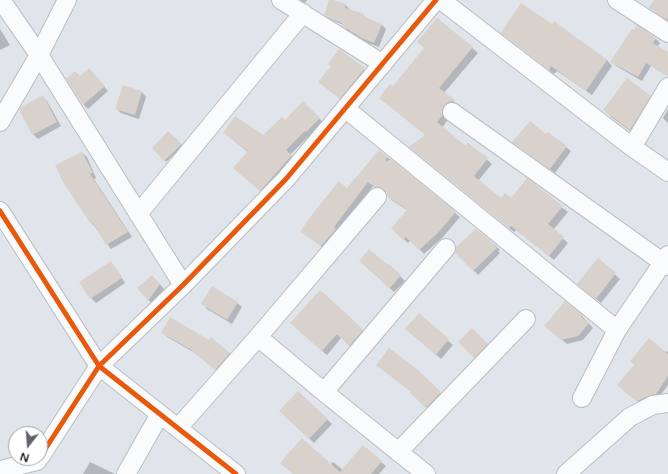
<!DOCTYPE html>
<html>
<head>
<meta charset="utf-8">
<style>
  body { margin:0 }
  #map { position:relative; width:668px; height:474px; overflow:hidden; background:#e0e5eb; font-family:"Varela Round",sans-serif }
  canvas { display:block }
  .north { position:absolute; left:8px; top:426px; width:40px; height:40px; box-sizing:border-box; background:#fff; border:1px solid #a4a5a7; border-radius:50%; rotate:197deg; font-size:11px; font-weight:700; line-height:16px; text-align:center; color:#1b1f22 }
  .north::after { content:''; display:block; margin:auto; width:14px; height:18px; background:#606468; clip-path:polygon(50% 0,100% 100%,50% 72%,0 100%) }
</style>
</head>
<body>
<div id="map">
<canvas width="668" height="474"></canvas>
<div class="north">N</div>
</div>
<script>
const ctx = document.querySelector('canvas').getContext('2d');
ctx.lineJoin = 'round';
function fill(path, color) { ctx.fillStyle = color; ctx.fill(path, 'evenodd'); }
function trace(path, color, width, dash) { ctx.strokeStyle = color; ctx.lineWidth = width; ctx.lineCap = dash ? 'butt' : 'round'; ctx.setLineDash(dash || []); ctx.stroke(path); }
const shadow = new Path2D(`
  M 300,0 L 307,0 L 305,3 Z
  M 330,0 L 346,5 L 350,10 L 363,15 L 366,19 L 382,25 L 386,29 L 379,47 L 368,43 L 347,30 L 343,25 L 330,19 L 325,14 Z
  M 655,0 L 668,0 L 668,21 L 650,8 Z
  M 438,19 L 478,53 L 444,93 L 458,105 L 446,116 L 447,121 L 442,128 L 466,147 L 469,144 L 492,164 L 478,181 L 502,200 L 511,199 L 527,180 L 568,212 L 553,230 L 568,243 L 554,260 L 516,230 L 514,232 L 415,151 L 426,136 L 393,87 L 425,48 Z
  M 554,22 L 607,60 L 612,66 L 592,95 L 557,71 L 554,74 L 502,32 L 552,25 Z
  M 0,29 L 10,45 L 0,50 Z
  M 656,39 L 660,43 L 657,47 L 668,53 L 668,76 L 651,66 L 642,81 L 616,66 L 612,61 Z
  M 339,51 L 369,74 L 345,102 L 324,86 Z
  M 93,74 L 108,91 L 88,109 L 84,105 L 68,79 Z
  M 124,86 L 142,92 L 146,97 L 139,119 L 121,113 L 116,108 Z
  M 650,96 L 657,103 L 637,136 L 611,117 L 605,110 Z
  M 43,97 L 47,101 L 61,126 L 38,139 L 33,134 Z
  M 303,103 L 324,123 L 312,136 L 310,135 L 290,155 L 296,160 L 265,194 L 239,173 L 248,152 L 224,133 L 263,137 L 285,122 Z
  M 668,109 L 668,123 L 663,118 Z
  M 168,132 L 183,146 L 166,162 L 153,148 Z
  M 548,133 L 571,151 L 555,173 L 514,142 L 546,135 Z
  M 82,153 L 87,157 L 96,178 L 94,179 L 132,237 L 111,249 L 91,222 Z
  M 387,157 L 460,217 L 442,238 L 424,254 L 411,240 L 408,243 L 392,228 L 408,211 L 393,201 L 388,196 L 387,192 L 380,191 L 373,186 L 338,232 L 326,250 L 302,232 L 348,189 Z
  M 495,245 L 500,250 L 498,251 L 500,253 L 478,275 L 456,252 Z
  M 598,260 L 620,279 L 601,303 L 583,289 Z
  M 360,261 L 388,266 L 389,265 L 405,281 L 394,292 Z
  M 115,267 L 125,283 L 96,303 L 91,298 Z
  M 157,281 L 164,289 L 153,304 L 148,300 Z
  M 565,302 L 582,316 L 593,328 L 583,340 L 567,344 L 550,330 Z
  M 237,303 L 242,307 L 232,324 L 207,309 L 203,304 Z
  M 419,315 L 453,345 L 441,359 L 411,333 Z
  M 348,316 L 367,335 L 354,350 L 342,337 L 327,355 L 295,327 Z
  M 472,330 L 491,349 L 479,362 L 460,342 Z
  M 163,333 L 230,353 L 234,358 L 220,373 L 195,353 L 167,337 Z
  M 666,351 L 668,352 L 668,385 L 659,397 L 642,405 L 622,389 Z
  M 417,371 L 445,398 L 431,412 L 411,393 Z
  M 298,392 L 332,424 L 314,443 L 280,411 Z
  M 90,462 L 115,474 L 83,474 Z
  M 333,462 L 343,470 L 381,462 L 386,466 L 379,474 L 294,474 L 330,465 Z`);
const building = new Path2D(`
  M 329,0 L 334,0 L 346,4 L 345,8 L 364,14 L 363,16 L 382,24 L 374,43 L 362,38 L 341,25 L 342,23 L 331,19 L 324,15 Z
  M 654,0 L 668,0 L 668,20 L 649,8 Z
  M 521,3 L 552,24 L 554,21 L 607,60 L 586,91 L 551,66 L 549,70 L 501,33 Z
  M 437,18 L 473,47 L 439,88 L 455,100 L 447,103 L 444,106 L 442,111 L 442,116 L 437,122 L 466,146 L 468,143 L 488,158 L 474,176 L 501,198 L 505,193 L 511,198 L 527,178 L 563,206 L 548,224 L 564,237 L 549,256 L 511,226 L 509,228 L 409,147 L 425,135 L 379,98 L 390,84 L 393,86 L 424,48 L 417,42 Z
  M 637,25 L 656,38 L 653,43 L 668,52 L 668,76 L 646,63 L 638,77 L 610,62 L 632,29 L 634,30 Z
  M 339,49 L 365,68 L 340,99 L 318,82 L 331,66 L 328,64 Z
  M 89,68 L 105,86 L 83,105 L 66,79 L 75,71 L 80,76 Z
  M 627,78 L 651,96 L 630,130 L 603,110 Z
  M 123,85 L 142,91 L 135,115 L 115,109 Z
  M 43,95 L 57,122 L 32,135 L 19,110 L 21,107 Z
  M 303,101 L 320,118 L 306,132 L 305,131 L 286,150 L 292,155 L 260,191 L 233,168 L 248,151 L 223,133 L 235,116 L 263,135 L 282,117 L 285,120 Z
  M 530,121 L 546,134 L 548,132 L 567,146 L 550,169 L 512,142 Z
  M 168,131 L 182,144 L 164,161 L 152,148 Z
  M 379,150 L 388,157 L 385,160 L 387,161 L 391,159 L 456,212 L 437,234 L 419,250 L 406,237 L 403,240 L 391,228 L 407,210 L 387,196 L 387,193 L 383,189 L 379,187 L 375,187 L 368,182 L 334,227 L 336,229 L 321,246 L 300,232 L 313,213 L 339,181 L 347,188 Z
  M 82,152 L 93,173 L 90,174 L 128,232 L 106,245 L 92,222 L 90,223 L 63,182 L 55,165 Z
  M 476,229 L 496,245 L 495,246 L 497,248 L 473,271 L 455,253 L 456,247 Z
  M 369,249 L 388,265 L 389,264 L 401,275 L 389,289 L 380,279 L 359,261 Z
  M 598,258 L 616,273 L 596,299 L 577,284 Z
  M 111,261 L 122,278 L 90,299 L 79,282 Z
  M 152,275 L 160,284 L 148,301 L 137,288 Z
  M 212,286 L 238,302 L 227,320 L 201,304 Z
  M 320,290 L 348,315 L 363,330 L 349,346 L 337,334 L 322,351 L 290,323 Z
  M 565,301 L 583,315 L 581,317 L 589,323 L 578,336 L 561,340 L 544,326 Z
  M 419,313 L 449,339 L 436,355 L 405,329 Z
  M 170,317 L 209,340 L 211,337 L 230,353 L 215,370 L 190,349 L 161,333 Z
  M 472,328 L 488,344 L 474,358 L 458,342 Z
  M 649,338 L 668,354 L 668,376 L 656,394 L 648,396 L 637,401 L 617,385 L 634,365 L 630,361 Z
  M 389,348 L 418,370 L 441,392 L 426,408 L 410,393 L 411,392 L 376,365 Z
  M 298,391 L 328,419 L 309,439 L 279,411 Z
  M 302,438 L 340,472 L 363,445 L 382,461 L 371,474 L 293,474 L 280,463 Z`);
const street = new Path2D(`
  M 1,0 L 39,55 L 183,285
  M 281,0 L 383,64
  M 441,0 L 632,147 L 668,172
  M 617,0 L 668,33
  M 346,109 L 617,330
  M 452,112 L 668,266
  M 0,122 L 39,55 L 67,0
  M 632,147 L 668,87
  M 0,211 L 99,366 L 236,474
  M 138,214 L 303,13
  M 258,337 L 324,392 L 426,474
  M 324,392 L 446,248
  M 582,398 L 617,330 L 668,255
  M 178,428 L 258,337 L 377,197
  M 398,452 L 526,319
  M 40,457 L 99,366 L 183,285 L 286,179 L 436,0
  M 0,470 L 37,461
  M 126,474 L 160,414
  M 566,474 L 630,417 L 653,405 L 668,403`);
const cycleway = new Path2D(`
  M 0,211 L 99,366 L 236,474
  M 40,457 L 99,366 L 183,285 L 286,179 L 436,0`);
fill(shadow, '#0003');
fill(building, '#d9d1cb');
trace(street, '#babdc2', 20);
trace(street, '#fafbfc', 18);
trace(cycleway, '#e8590c', 5);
</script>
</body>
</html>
